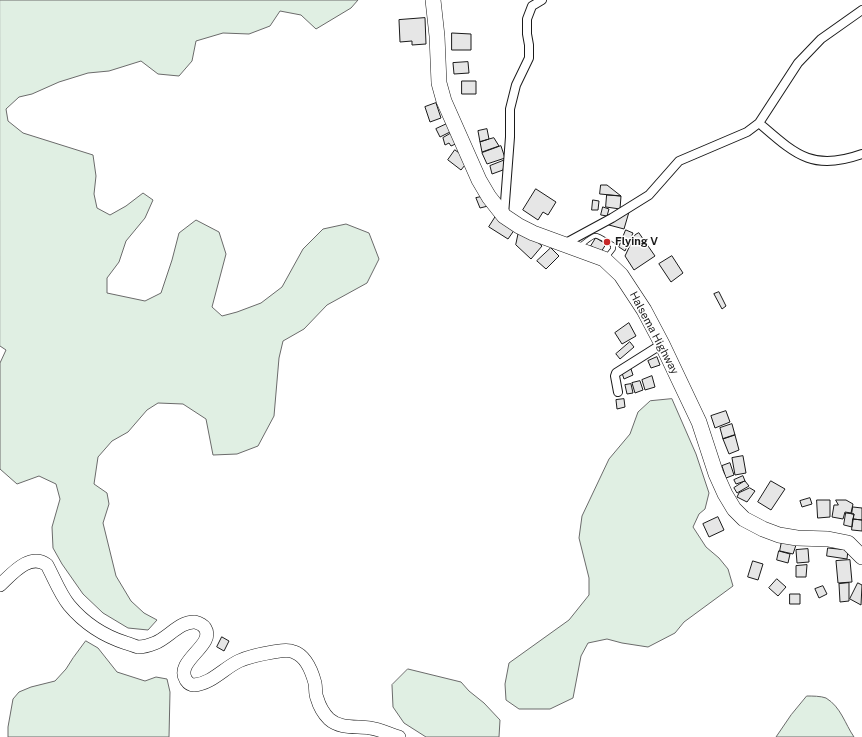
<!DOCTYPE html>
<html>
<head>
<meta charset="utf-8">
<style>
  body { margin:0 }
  canvas { display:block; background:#fff }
</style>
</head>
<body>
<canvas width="862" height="737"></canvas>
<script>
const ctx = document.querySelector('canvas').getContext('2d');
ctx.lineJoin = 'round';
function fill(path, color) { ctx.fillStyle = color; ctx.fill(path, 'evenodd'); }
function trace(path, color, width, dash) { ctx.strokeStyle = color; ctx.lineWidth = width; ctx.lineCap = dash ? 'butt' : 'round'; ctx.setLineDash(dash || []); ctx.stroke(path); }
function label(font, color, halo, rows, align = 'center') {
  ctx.font = font + ' "Public Sans",sans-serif'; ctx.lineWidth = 3; ctx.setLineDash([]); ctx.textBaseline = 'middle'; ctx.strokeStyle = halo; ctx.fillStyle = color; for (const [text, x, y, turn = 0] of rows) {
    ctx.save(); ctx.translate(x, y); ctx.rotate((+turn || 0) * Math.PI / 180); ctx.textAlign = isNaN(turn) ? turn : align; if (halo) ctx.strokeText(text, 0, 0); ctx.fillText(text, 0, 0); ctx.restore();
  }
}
const green = new Path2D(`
  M 0,0 L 358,0 L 351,8 L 316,29 L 301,15 L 280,11 L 270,26 L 249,34 L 223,33 L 196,41 L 192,61 L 179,76 L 158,74 L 141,61 L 109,71 L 88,73 L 59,82 L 32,94 L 19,97 L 6,109 L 8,121 L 23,133 L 93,155 L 96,176 L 94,194 L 97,208 L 110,215 L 126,206 L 143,193 L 153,200 L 145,218 L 126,241 L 119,262 L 107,278 L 107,293 L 145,301 L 161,293 L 172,260 L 179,233 L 196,220 L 219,232 L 226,254 L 212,307 L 222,316 L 237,312 L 261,303 L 282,287 L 303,249 L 323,229 L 346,224 L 369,233 L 379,259 L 367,283 L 327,305 L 304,329 L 283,341 L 279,358 L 274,416 L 258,446 L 237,454 L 213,455 L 206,419 L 183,404 L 158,403 L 147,410 L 128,432 L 112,441 L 98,457 L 94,484 L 107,493 L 109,504 L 103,523 L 116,576 L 131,601 L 144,613 L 157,620 L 148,630 L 128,628 L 103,613 L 83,594 L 62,564 L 53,548 L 52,527 L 60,499 L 56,484 L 39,476 L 17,484 L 0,469 L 0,363 L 6,350 L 0,346 Z
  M 672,399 L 696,454 L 709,493 L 705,509 L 699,514 L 693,527 L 706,547 L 719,558 L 728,569 L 733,586 L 684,622 L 675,633 L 648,647 L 622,643 L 607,639 L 588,643 L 581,656 L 573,698 L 550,709 L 519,709 L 506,700 L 505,684 L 509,663 L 569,620 L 589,595 L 589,578 L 579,538 L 582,516 L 609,459 L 630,434 L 638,412 L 650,401 Z
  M 86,641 L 98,648 L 117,672 L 145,681 L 156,677 L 167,679 L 170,692 L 169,737 L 8,737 L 8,727 L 13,699 L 19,692 L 31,687 L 55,681 L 66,669 L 73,658 Z
  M 408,669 L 461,682 L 469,691 L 484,703 L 500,720 L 499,737 L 426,737 L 404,723 L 393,707 L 392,685 Z
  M 807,696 C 812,696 821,696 826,698 C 841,707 845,724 854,737 L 776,737 L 791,715 Z`);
const building = new Path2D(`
  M 425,18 L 426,44 L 412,45 L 412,41 L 400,42 L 399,20 Z
  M 452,33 L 471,34 L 471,50 L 452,50 Z
  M 468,62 L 469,73 L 454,74 L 453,63 Z
  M 462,81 L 476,81 L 476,94 L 462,94 Z
  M 436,103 L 441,118 L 430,122 L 425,107 Z
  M 451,122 L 454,130 L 440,137 L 436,129 Z
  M 487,129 L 489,139 L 480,142 L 478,131 Z
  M 455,131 L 460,142 L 451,146 L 449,143 L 445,145 L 443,138 Z
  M 494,138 L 499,146 L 482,152 L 480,142 Z
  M 501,146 L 505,158 L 487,164 L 482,153 Z
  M 455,150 L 469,160 L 461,170 L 448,160 Z
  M 505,160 L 503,170 L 492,174 L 490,166 Z
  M 601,185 L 607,185 L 621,196 L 600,194 Z
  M 536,189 L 556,202 L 548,215 L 543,212 L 538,220 L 523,210 Z
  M 607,195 L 621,196 L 620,209 L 606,207 Z
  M 486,196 L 488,206 L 480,208 L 476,198 Z
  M 593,200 L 599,201 L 598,210 L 592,210 Z
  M 603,207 L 609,209 L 607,216 L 601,215 Z
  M 629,212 L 624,229 L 609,225 Z
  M 496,216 L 515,229 L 508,239 L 489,227 Z
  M 626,230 L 633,233 L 625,251 L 619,247 Z
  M 519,231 L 525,231 L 542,246 L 531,259 L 516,245 Z
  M 639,233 L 655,256 L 634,270 L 625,256 L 635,235 Z
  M 596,238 L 606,244 L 601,252 L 591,246 Z
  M 551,248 L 559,256 L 546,269 L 537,261 Z
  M 672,256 L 683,273 L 671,282 L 659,264 Z
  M 719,292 L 726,306 L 722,309 L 714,294 Z
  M 629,323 L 636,336 L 622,344 L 615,333 Z
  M 630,342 L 634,347 L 620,359 L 616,354 Z
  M 657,357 L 660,365 L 651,368 L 648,361 Z
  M 631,369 L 633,375 L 624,379 L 622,373 Z
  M 652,376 L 655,387 L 645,390 L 642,380 Z
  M 640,381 L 643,390 L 635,393 L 632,383 Z
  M 631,384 L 633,393 L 627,394 L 625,385 Z
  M 624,399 L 625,407 L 617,409 L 616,400 Z
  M 726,411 L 730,422 L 715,428 L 711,416 Z
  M 732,424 L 735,435 L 723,439 L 720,428 Z
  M 735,435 L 739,450 L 729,454 L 723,439 Z
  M 743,456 L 746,473 L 735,475 L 732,458 Z
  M 730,463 L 734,475 L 726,478 L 722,466 Z
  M 743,476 L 745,481 L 736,484 L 734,480 Z
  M 745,481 L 749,486 L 737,493 L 734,488 Z
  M 771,481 L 785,489 L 771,510 L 758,502 Z
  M 750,488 L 755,491 L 747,502 L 737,497 L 739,493 Z
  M 810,498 L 812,504 L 802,507 L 800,501 Z
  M 817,500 L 830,500 L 830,517 L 818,518 Z
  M 836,500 L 846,500 L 853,504 L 851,513 L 845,512 L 843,519 L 832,517 L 834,505 L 838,505 Z
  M 853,507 L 862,508 L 862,520 L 853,519 L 854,514 L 852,514 Z
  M 846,513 L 854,514 L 852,527 L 844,525 Z
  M 718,517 L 724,530 L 709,537 L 703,524 Z
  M 853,519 L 862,520 L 862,531 L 852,530 Z
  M 782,541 L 796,545 L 793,554 L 780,551 Z
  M 828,548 L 848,550 L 847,559 L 827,556 Z
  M 808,549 L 809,562 L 797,563 L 796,550 Z
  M 779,551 L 790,554 L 788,563 L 777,560 Z
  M 850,560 L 852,582 L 838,583 L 836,561 Z
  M 753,561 L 763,564 L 758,580 L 748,577 Z
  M 807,565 L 806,577 L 796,577 L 796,566 Z
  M 777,579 L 786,587 L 778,596 L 769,588 Z
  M 849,583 L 849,601 L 840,602 L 839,584 Z
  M 858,583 L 862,585 L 861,605 L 850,599 Z
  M 823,586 L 827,594 L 819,598 L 815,589 Z
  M 790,594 L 800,594 L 800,604 L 790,604 Z
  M 222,637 L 229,641 L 224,651 L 217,647 Z`);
const lane = new Path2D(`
  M 580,246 C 598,232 593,233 613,245 L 613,249 L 606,258`);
const street = new Path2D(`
  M 759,123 C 795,154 812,172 862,154
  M 504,215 L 510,137 L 510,109 L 516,85 L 529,58 L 529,45 L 527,34 L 527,19 L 532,6 L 542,0
  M 564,244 L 612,218 L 649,195 L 679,161 L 747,132 L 759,123 L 798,63 L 821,39 L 862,10
  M 618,392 L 615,376 L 616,373 L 662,344`);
const primary = new Path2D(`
  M 0,585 C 12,574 30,552 47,565 C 54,578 60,594 69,605 C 84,623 104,636 126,643 C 130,644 134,646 138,647 C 143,647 150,645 155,643 C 168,638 180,621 195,622 C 199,623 203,625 205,628 C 216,645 174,661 186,680 C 188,683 190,685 194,685 C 211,684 224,668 239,661 C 250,656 261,654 273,652 C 280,651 288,649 294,652 C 306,656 312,672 315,683 C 316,688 315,694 317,698 C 319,705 324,714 329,719 C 340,729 356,726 370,728 C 379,729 389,734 399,737`);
const highway = new Path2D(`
  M 433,0 L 437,36 L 439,83 L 444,101 L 479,180 L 489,197 L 504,216 L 519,226 L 533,233 L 604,259 L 621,275 L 644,310 L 662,344 L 699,422 L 716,474 L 725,494 L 734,509 L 744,519 L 763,529 L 779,535 L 797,538 L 828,539 L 848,543 L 862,557`);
const markers = [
  [607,242,4,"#c62828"]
];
const poiNames = [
  ["Flying V",615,242]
];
const streetNames = [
  ["Halsema Highway",654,333,62]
];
fill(green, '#e0efe3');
trace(green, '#6a6a6a', 1);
fill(building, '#e6e6e6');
trace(building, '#1a1a1a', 1);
trace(lane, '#1a1a1a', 5.5);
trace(street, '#1a1a1a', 10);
trace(primary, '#1a1a1a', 14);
trace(highway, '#1a1a1a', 16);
trace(lane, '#fff', 4);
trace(street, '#fff', 8);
trace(primary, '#fff', 13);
trace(highway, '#fff', 15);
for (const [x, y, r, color] of markers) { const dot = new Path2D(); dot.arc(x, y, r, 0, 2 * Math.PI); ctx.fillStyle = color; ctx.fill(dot); trace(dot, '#fff', 1.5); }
label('bold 11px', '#1a1a1a', '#fff', poiNames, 'left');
label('11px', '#1a1a1a', '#fff', streetNames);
</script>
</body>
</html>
